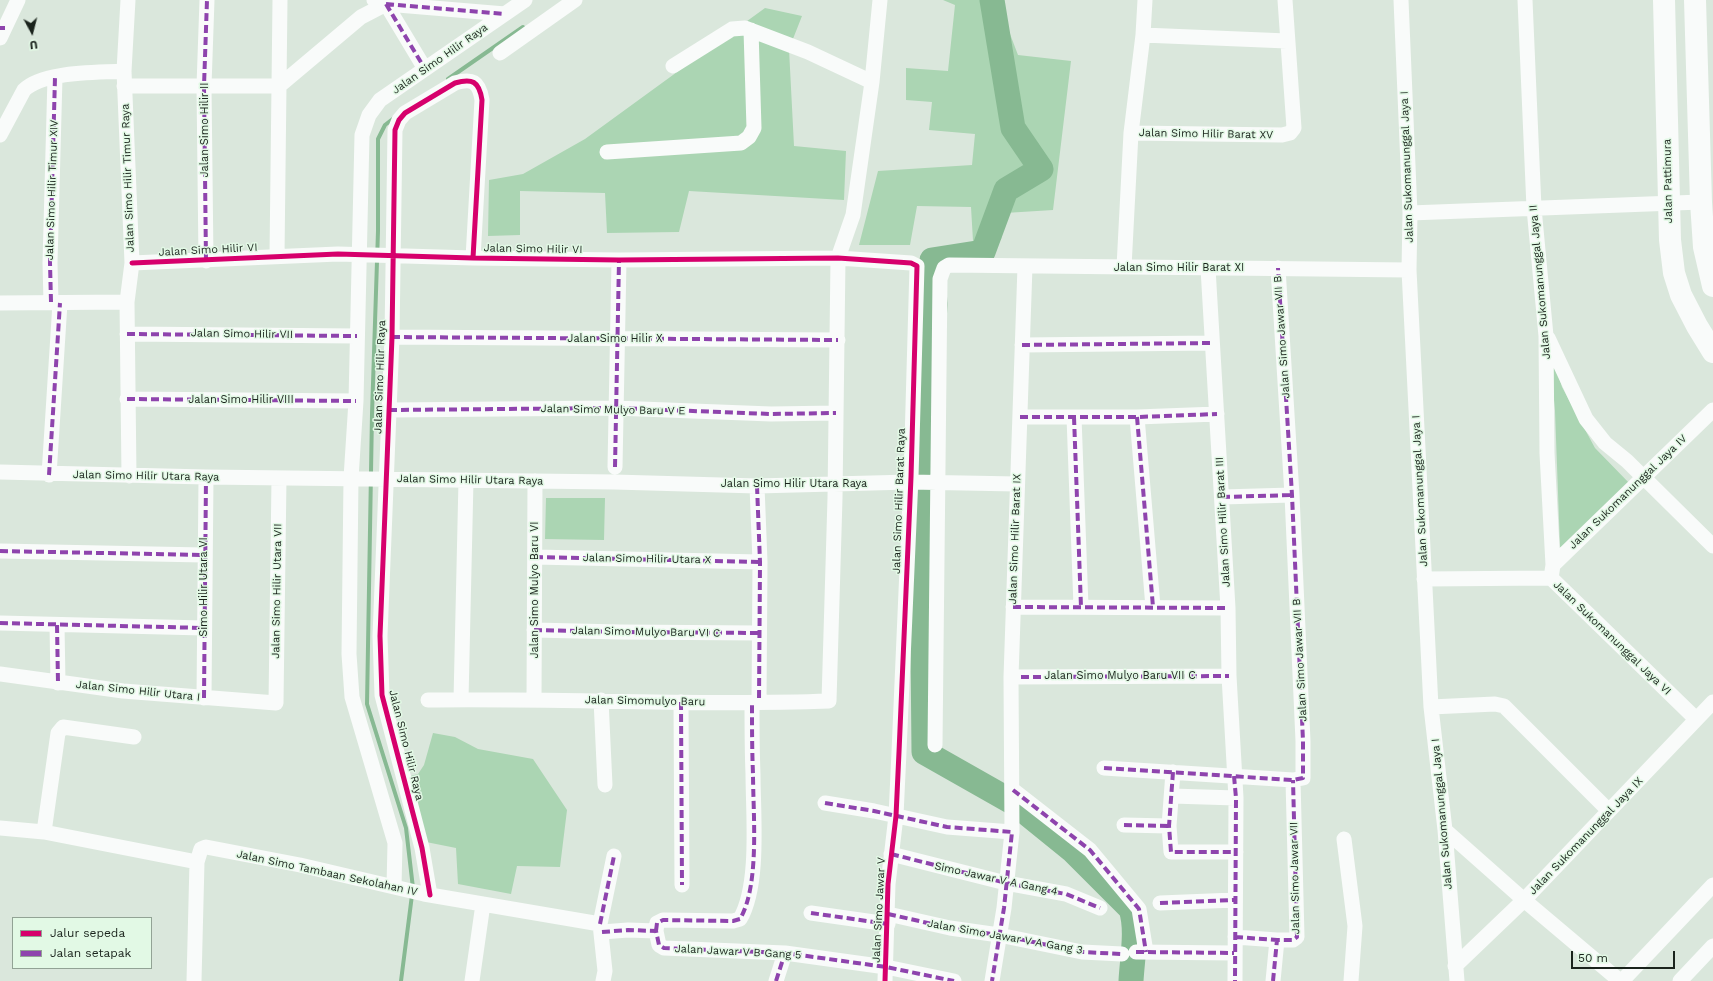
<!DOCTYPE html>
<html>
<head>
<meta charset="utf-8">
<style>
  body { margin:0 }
  #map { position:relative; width:1713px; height:981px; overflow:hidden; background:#dae7dc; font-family:"Work Sans",sans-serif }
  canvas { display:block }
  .legend { position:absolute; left:12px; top:917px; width:140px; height:52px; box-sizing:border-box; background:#e2f9e5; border:1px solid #92a395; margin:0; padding:5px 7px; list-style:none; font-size:12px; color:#1a231c }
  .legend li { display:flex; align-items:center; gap:8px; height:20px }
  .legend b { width:20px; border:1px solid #92a395 }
  .north { position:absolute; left:12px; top:12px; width:40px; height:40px; -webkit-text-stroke:3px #e2f9e5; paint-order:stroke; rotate:173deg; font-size:11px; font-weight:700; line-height:16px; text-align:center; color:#1a231c }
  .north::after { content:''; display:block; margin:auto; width:14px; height:18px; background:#1a231c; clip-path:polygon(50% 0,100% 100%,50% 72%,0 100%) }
  .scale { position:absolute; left:1571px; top:951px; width:104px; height:18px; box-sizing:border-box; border:2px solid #1a231c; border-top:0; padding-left:5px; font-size:12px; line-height:14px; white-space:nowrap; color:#1a231c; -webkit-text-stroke:3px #e2f9e5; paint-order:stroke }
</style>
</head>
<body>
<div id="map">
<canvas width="1713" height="981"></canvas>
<ul class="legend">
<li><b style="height:5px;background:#d6006c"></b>Jalur sepeda</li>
<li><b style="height:5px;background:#8e44ad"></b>Jalan setapak</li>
</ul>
<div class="north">U</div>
<div class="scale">50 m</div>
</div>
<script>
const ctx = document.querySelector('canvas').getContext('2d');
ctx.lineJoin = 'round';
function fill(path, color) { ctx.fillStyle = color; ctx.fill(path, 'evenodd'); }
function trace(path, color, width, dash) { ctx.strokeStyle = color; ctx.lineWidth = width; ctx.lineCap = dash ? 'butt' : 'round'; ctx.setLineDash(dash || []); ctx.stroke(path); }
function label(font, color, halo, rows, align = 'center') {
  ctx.font = font + ' "Work Sans",sans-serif'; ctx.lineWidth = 3; ctx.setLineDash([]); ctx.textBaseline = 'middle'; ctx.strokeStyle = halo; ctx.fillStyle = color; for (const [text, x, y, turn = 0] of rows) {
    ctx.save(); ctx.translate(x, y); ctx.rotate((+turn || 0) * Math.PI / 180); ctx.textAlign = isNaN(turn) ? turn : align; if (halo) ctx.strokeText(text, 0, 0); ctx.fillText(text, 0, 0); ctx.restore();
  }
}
const green = new Path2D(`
  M 943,0 L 1004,0 L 1002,13 L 1018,55 L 1071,61 L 1053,210 L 1005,213 L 1001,240 L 973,241 L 971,207 L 917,206 L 910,245 L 859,245 L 878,171 L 972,165 L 975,134 L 929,130 L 932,102 L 906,100 L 906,68 L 948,71 L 955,5 Z
  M 765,8 L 802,16 L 789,49 L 794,146 L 846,151 L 844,200 L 689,191 L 679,232 L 607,233 L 605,193 L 520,191 L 520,235 L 488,236 L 489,180 L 523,174 L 585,139 Z
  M 1555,364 L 1562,387 L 1595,448 L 1632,486 L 1567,550 L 1560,547 L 1555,411 L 1551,367 Z
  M 546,498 L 605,498 L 604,540 L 545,539 Z
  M 433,733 L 455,737 L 478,749 L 533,759 L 567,810 L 560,867 L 517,866 L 511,894 L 458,884 L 456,848 L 421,841 L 403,778 L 418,774 L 424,765 Z`);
const stream = new Path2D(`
  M 448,79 L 523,27
  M 394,118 L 385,125 L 378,139 L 378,231 L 372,414 L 367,704 L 406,828 L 413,888
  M 401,981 L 412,895`);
const river = new Path2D(`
  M 992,0 L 1013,128 L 1041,169 L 1006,190 L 983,252 L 932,260 L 935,304 L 922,548 L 924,752 L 1014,803 L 1072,850 L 1131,909 C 1138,929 1132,960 1131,981`);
const street = new Path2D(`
  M 128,0 L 124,71 L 132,263 L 127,302 L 129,476
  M 1401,0 L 1410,213 L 1409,270 L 1431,707 L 1445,830 L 1457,981
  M 1525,0 L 1534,208 L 1546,336 L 1547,453 L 1553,565 L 1551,578
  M 386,4 L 505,14
  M 386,4 L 425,69
  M 1143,35 L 1287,41
  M 0,38 L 18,0
  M 500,53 L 575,0
  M 673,66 L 732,29 L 745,28 L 808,52 L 872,82
  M 124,86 L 279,86 L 361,17 L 386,4 L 374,0
  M 1131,133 L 1282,135 L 1290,133 L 1294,128 L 1285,0
  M 0,135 L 24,90 C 43,71 97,73 124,71
  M 607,152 L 741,143 L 749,137 L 754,128 L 751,30
  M 1410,213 L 1701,202
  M 277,256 L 280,0
  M 206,261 L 204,86 L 207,0
  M 132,263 L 338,254 L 473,258 L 619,260 L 838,258 L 911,263 L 917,266 L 911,477 L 899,752 L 896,816 L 888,884 L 885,981
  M 1124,267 L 1131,133 L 1143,35 L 1145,0
  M 1208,268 L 1228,608 L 1229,676 L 1236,798 L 1235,981
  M 51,302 L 50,263 L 55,77
  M 0,303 L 127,302
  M 127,334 L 357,336
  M 392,337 L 838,340
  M 1548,338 L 1586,419 L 1605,443 L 1627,461 L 1713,546
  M 1022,345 L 1212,343
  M 127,399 L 356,401
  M 389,410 L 615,408 L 771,414 L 836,413
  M 1020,417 L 1137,417 L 1217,414
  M 1074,417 L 1081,607
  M 1137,417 L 1153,607
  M 615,467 L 619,260
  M 0,472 L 206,477 L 614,482 L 757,486 L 910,482 L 1017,484
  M 49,475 L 60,303
  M 757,486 L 760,562 L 759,702
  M 1222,497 L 1292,495
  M 0,551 L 204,555
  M 535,557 L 760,562
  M 1553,565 L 1713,410
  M 1424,579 L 1551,578 L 1696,719
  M 1013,607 L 1228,608
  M 0,623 L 204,628
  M 57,625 L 58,683
  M 534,630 L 620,632 L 758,633
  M 0,674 L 123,691 L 276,703 L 279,478
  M 1011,677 L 1229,676
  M 204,698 L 206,477
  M 534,699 L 535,481
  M 428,700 C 562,698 695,706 829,701 L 835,498 L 838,258 L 853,215 L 872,82 L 880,0
  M 461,700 L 466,480
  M 601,700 L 605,785
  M 681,702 L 682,885
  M 1431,707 L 1495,704 L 1504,706 L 1609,811
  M 935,745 L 940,279 L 944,268 L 949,265 L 1409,270
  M 1104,768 L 1293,780 L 1303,778 L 1303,741 L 1292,495 L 1278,268
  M 1173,772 L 1169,826 L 1171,852 L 1236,852
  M 1013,790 L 1090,850 L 1139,909 L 1146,952
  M 1172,796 L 1236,798
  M 825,803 L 874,811 L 947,827 L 1012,832
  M 1124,825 L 1169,826
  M 0,828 L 44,832 L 197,862
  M 1445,830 L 1524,900 L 1620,981
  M 44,832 L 58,733 L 63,727 L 134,737
  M 1344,839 L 1355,926 L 1351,981
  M 891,854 L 1006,883 L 1066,894 L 1100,908
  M 394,887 L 395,843 L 352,697 L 349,654 L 351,478 L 356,401 L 362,135 L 369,115 L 380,100 L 525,0
  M 430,895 L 422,848 L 382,695 L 380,636 L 392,337 L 395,130 L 399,120 L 405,113 L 455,83 C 472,78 479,81 482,100 L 473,258
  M 1160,903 L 1235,900
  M 811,913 L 888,924
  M 888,914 L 950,928 L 999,935 L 1082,952 L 1122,954
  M 600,924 L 614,856
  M 656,931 L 657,923 L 663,920 L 733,921 L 740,919 C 760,885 753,813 753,774 C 752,750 752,727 752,703
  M 602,932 L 628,930 L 656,931 L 659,945 L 664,948 L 785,953 L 886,967 L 954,981
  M 1235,937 L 1277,940
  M 1136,952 L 1234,953
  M 1455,966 L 1524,900 L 1713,702
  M 194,981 L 197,862 L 201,849 L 206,847 L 300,865 L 424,894 L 600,924 L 605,971 L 603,981
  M 472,981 L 483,904
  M 776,981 L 785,953
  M 992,981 L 1004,908 L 1012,832 L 1011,677 L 1025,266
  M 1273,981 L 1277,940 L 1293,940 L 1297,937 L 1293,780
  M 1622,981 L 1713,885
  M 1680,981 L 1713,946`);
const secondary = new Path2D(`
  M 1664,0 L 1670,240 L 1674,273 L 1681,295 L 1697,326 L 1713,352
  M 1695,0 L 1701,202 L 1704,247 L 1713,286`);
const quiet = new Path2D(`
  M 386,4 L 505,14
  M 386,4 L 425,69
  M 0,28 L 5,28
  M 206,261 L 204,86 L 207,0
  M 51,302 L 50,263 L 55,77
  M 127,334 L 357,336
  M 392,337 L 838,340
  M 1022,345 L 1212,343
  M 127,399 L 356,401
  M 389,410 L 615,408 L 771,414 L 836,413
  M 1020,417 L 1137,417 L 1217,414
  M 1074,417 L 1081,607
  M 1137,417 L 1153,607
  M 615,467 L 619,260
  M 49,475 L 60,303
  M 757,486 L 760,562 L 759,702
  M 1222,497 L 1292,495
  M 0,551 L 204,555
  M 535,557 L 760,562
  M 1013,607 L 1228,608
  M 0,623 L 204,628
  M 57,625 L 58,683
  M 534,630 L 620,632 L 758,633
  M 1021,677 L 1229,676
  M 204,698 L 206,477
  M 681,702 L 682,885
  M 1104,768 L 1293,780 L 1303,778 L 1303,741 L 1292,495 L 1278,268
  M 1173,772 L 1169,826 L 1171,852 L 1236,852
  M 1234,776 L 1236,798 L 1235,981
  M 1013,790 L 1090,850 L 1139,909 L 1146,952
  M 825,803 L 874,811 L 947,827 L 1012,832 L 1004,908 L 992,981
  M 1124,825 L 1169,826
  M 891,854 L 1006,883 L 1066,894 L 1100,908
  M 1160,903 L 1235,900
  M 811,913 L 888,924
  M 888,914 L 950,928 L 999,935 L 1082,952 L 1122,954
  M 600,924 L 614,856
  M 656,931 L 657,923 L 663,920 L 733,921 L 740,919 C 760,885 753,813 753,774 C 752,750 752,727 752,703
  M 602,932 L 628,930 L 656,931 L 659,945 L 664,948 L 785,953 L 886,967 L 954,981
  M 1235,937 L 1277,940
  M 1136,952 L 1234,953
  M 776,981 L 785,953
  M 1273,981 L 1277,940 L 1293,940 L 1297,937 L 1293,780`);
const cycleway = new Path2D(`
  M 132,263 L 338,254 L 473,258 L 619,260 L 838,258 L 911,263 L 917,266 L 911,477 L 899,752 L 896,816 L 888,884 L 885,981
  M 430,895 L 422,848 L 382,695 L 380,636 L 392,337 L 395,130 L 399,120 L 405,113 L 455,83 C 472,78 479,81 482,100 L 473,258`);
const streetNames = [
  ["Jalan Simo Hilir Raya",440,59,-35],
  ["Jalan Simo Hilir II",205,130,-90],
  ["Jalan Simo Hilir Barat XV",1206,134,1],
  ["Jalan Sukomanunggal Jaya I",1407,167,-92],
  ["Jalan Simo Hilir Timur Raya",128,178,-92],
  ["Jalan Pattimura",1668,181,-91],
  ["Jalan Simo Hilir Timur XIV",52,190,-88],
  ["Jalan Simo Hilir VI",533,249,1],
  ["Jalan Simo Hilir VI",208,250,-3],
  ["Jalan Simo Hilir Barat XI",1179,268],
  ["Jalan Sukomanunggal Jaya II",1540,282,-95],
  ["Jalan Simo Hilir VII",242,334,1],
  ["Jalan Simo Jawar VII B",1282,337,-94],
  ["Jalan Simo Hilir X",615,339],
  ["Jalan Simo Hilir Raya",380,377,-88],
  ["Jalan Simo Hilir VIII",241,400],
  ["Jalan Simo Mulyo Baru V E",613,410,1],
  ["Jalan Simo Hilir Utara Raya",146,476,1],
  ["Jalan Simo Hilir Utara Raya",470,480,1],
  ["Jalan Simo Hilir Utara Raya",794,484],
  ["Jalan Sukomanunggal Jaya I",1420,491,-93],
  ["Jalan Sukomanunggal Jaya IV",1628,492,-44],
  ["Jalan Simo Hilir Barat Raya",899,501,-88],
  ["Jalan Simo Hilir Barat III",1223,522,-93],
  ["Jalan Simo Hilir Barat IX",1015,539,-88],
  ["Jalan Simo Hilir Utara X",647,559,1],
  ["Simo Hilir Utara VI",204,587,-90],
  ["Jalan Simo Mulyo Baru VI",535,590,-90],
  ["Jalan Simo Hilir Utara VII",277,591,-89],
  ["Jalan Simo Mulyo Baru VI C",646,632,1],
  ["Jalan Sukomanunggal Jaya VI",1612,638,44],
  ["Jalan Simo Jawar VII B",1300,660,-93],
  ["Jalan Simo Mulyo Baru VII C",1120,676],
  ["Jalan Simo Hilir Utara I",138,691,6],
  ["Jalan Simomulyo Baru",645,701,1],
  ["Jalan Simo Hilir Raya",406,745,76],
  ["Jalan Sukomanunggal Jaya I",1442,814,-95],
  ["Jalan Sukomanunggal Jaya IX",1586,836,-46],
  ["Jalan Simo Tambaan Sekolahan IV",327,873,12],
  ["Jalan Simo Jawar VII",1295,878,-91],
  ["Simo Jawar V A Gang 4",996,879,12],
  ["Jalan Simo Jawar V",879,910,-87],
  ["Jalan Simo Jawar V A Gang 3",1005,937,10],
  ["Jalan Jawar V B Gang 5",738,952,3]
];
fill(green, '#abd5b3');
trace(stream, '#87b992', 4);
trace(river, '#87b992', 25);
trace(street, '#f9fbfa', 15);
trace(secondary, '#f9fbfa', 22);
trace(quiet, '#8e44ad', 4, [8, 4]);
trace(cycleway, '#d6006c', 5);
label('11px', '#1a231c', '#e2f9e5', streetNames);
</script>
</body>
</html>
